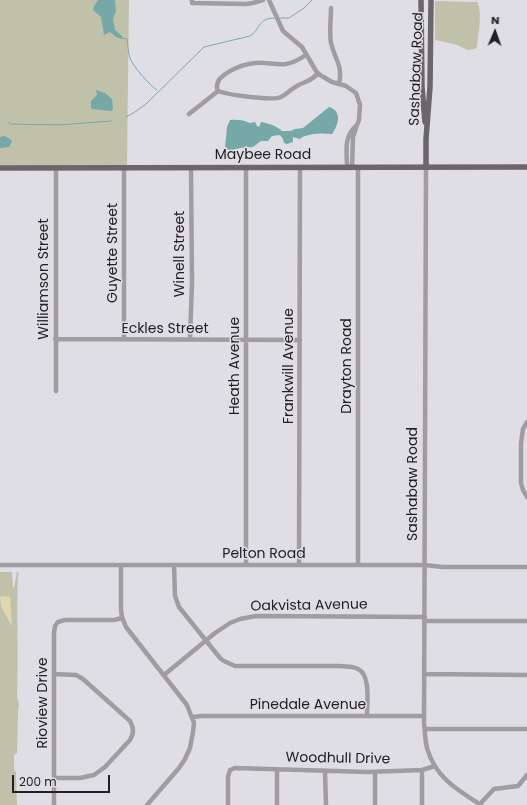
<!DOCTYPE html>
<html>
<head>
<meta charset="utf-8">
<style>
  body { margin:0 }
  #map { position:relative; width:527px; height:805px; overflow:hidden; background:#e0dee5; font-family:Poppins,sans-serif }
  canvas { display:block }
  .north { position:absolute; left:475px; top:12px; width:40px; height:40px; -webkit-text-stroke:3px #e0dee5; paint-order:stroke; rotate:2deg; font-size:11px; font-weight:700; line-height:16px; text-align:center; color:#212123 }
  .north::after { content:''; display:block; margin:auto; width:14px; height:18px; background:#212123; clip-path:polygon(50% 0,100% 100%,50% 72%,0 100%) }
  .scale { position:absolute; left:12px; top:775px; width:98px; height:18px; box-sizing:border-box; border:2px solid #212123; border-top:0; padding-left:5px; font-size:12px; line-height:14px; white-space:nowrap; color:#212123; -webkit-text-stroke:3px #e0dee5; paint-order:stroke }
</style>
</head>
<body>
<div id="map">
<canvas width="527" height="805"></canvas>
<div class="north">N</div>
<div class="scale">200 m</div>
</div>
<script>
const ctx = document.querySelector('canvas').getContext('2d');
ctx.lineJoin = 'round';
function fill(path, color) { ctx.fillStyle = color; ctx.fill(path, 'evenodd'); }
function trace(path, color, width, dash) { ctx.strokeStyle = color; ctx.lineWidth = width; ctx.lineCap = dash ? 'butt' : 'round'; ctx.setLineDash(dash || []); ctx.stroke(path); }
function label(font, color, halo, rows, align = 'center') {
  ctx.font = font + ' Poppins,sans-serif'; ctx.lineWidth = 3; ctx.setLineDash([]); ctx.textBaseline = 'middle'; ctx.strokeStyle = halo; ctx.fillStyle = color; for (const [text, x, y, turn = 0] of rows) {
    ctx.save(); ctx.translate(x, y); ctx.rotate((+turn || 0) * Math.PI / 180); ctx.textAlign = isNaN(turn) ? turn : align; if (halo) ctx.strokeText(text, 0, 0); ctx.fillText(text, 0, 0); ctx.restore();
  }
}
const green = new Path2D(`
  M 0,0 L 129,0 L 127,167 L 0,167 Z
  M 435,1 L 477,2 C 483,12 478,35 477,47 L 475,49 L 468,50 L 454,44 L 435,40 Z
  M 17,571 L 20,575 L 19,574 L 18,576 C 16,615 19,657 17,697 L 19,703 C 17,719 18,736 17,753 L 14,755 L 14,770 L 16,772 L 17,805 L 0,805 L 0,572 L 12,572 L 13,587 L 14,588 Z`);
const sand = new Path2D(`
  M 2,596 L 10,597 L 12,625 L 11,625 L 1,606 L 0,597 Z`);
const water = new Path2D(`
  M 98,0 L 115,0 L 116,11 L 113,19 L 115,30 L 122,36 L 122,39 L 116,37 L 110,32 L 104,35 L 101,17 L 93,10 L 94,6 Z
  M 96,90 L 105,93 L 112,99 L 113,108 L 112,111 L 92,109 L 91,107 L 91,101 L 97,95 Z
  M 329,107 C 343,111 338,126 332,134 C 322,133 307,133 300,139 L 293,137 L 293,142 L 287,144 L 284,143 L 283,139 L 280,135 L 272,136 L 268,141 L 261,141 L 253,147 L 240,148 L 230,151 L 225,147 L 227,127 L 230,120 C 236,119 245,120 250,123 L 255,122 L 257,126 L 259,127 L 261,122 C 268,123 277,126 282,131 L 291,131 L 295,129 L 303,128 Z
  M 4,136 L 7,137 L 12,141 L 9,147 L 0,148 L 0,137 Z`);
const stream = new Path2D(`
  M 280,18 L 289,18 L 304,8 L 312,0
  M 121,38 L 127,39 C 128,45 128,52 130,58 C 132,65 151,87 157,90
  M 126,117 L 135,112 L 146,104 L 204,47 L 250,36 C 260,30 258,18 274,18
  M 8,122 L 10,124 L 59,125 L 111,121`);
const minor = new Path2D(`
  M 192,0 L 192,3 L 246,4 L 253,3 L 263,0
  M 269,0 L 283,31 L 302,47 L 316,71 L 320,75 L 332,82 L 346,86 L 356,93 L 360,105 L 359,120 L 357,125
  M 331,8 C 331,20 329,32 331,43 C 335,60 343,65 339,84
  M 218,91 C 211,75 243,64 255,63 C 265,62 276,65 286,64 C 293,63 300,59 306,55
  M 189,114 L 218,91 C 229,95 272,101 281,97 C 287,94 291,89 297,86 C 305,81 311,82 318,73
  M 246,167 L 246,565
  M 347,167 C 347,151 343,137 357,125 L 353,137 L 352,167
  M 426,167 L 424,723 C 425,731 425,740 427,748 C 435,777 457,790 481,805
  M 56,168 L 56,391
  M 55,339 L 300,340
  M 124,339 L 124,168
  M 190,339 L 192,282 L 191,168
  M 527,422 L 523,429 L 521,443 L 521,483 L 523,490 L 527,497
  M 0,565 L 425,565 L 442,567 L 527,567
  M 121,565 L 121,610 L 122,617 L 126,627 L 187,705 L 194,723 L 193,732 L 190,748 L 185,759 L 179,768 L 147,805
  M 174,565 L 175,596 L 179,607 L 220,658 L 224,661 L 235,666 L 340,666 C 346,667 353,666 358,669 C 371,675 367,703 367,716
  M 299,565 L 300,167
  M 358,565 L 358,167
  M 425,621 L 527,621
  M 54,674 L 76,675 L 83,679 L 130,721 C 134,728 134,733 130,740 L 105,767 L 94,775 L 80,778 L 54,778
  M 425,674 L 527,675
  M 164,675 L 215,633 L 230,623 L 240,619 L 256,616 L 425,617
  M 193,717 L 201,716 L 424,716
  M 425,729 L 527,729
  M 277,769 L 277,805
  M 422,770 L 422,805
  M 325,771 L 326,805
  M 375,772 L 375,805
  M 54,805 L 54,633 L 55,626 L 58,622 L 65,620 L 114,620 L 122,618
  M 228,805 L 228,777 L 230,770 L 235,768 L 368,772 L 422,770 L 435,766
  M 479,805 L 494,789 L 518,786 L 527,775`);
const major = new Path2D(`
  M 421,0 L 422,87 L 425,122
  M 426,167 L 426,139 L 430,87 L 431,0
  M 0,168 L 527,167`);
const streetNames = [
  ["Sashabaw Road",417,69,-88],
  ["Maybee Road",263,155],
  ["Guyette Street",113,253,-90],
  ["Winell Street",180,254,-90],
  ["Williamson Street",44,279,-90],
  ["Eckles Street",165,329],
  ["Heath Avenue",235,366,-90],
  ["Frankwill Avenue",289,366,-90],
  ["Drayton Road",347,366,-90],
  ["Sashabaw Road",413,484,-90],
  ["Pelton Road",264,554],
  ["Oakvista Avenue",309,606,-1],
  ["Rioview Drive",43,703,-90],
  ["Pinedale Avenue",308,705],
  ["Woodhull Drive",338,759,1]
];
fill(green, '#bfc2a9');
fill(sand, '#e0d6b1');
fill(water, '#76a8a8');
trace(stream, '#76a8a8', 1);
trace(minor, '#9f9d9f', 4.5);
trace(major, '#6a666a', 5.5);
label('14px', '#212123', '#e0dee5', streetNames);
</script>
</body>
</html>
